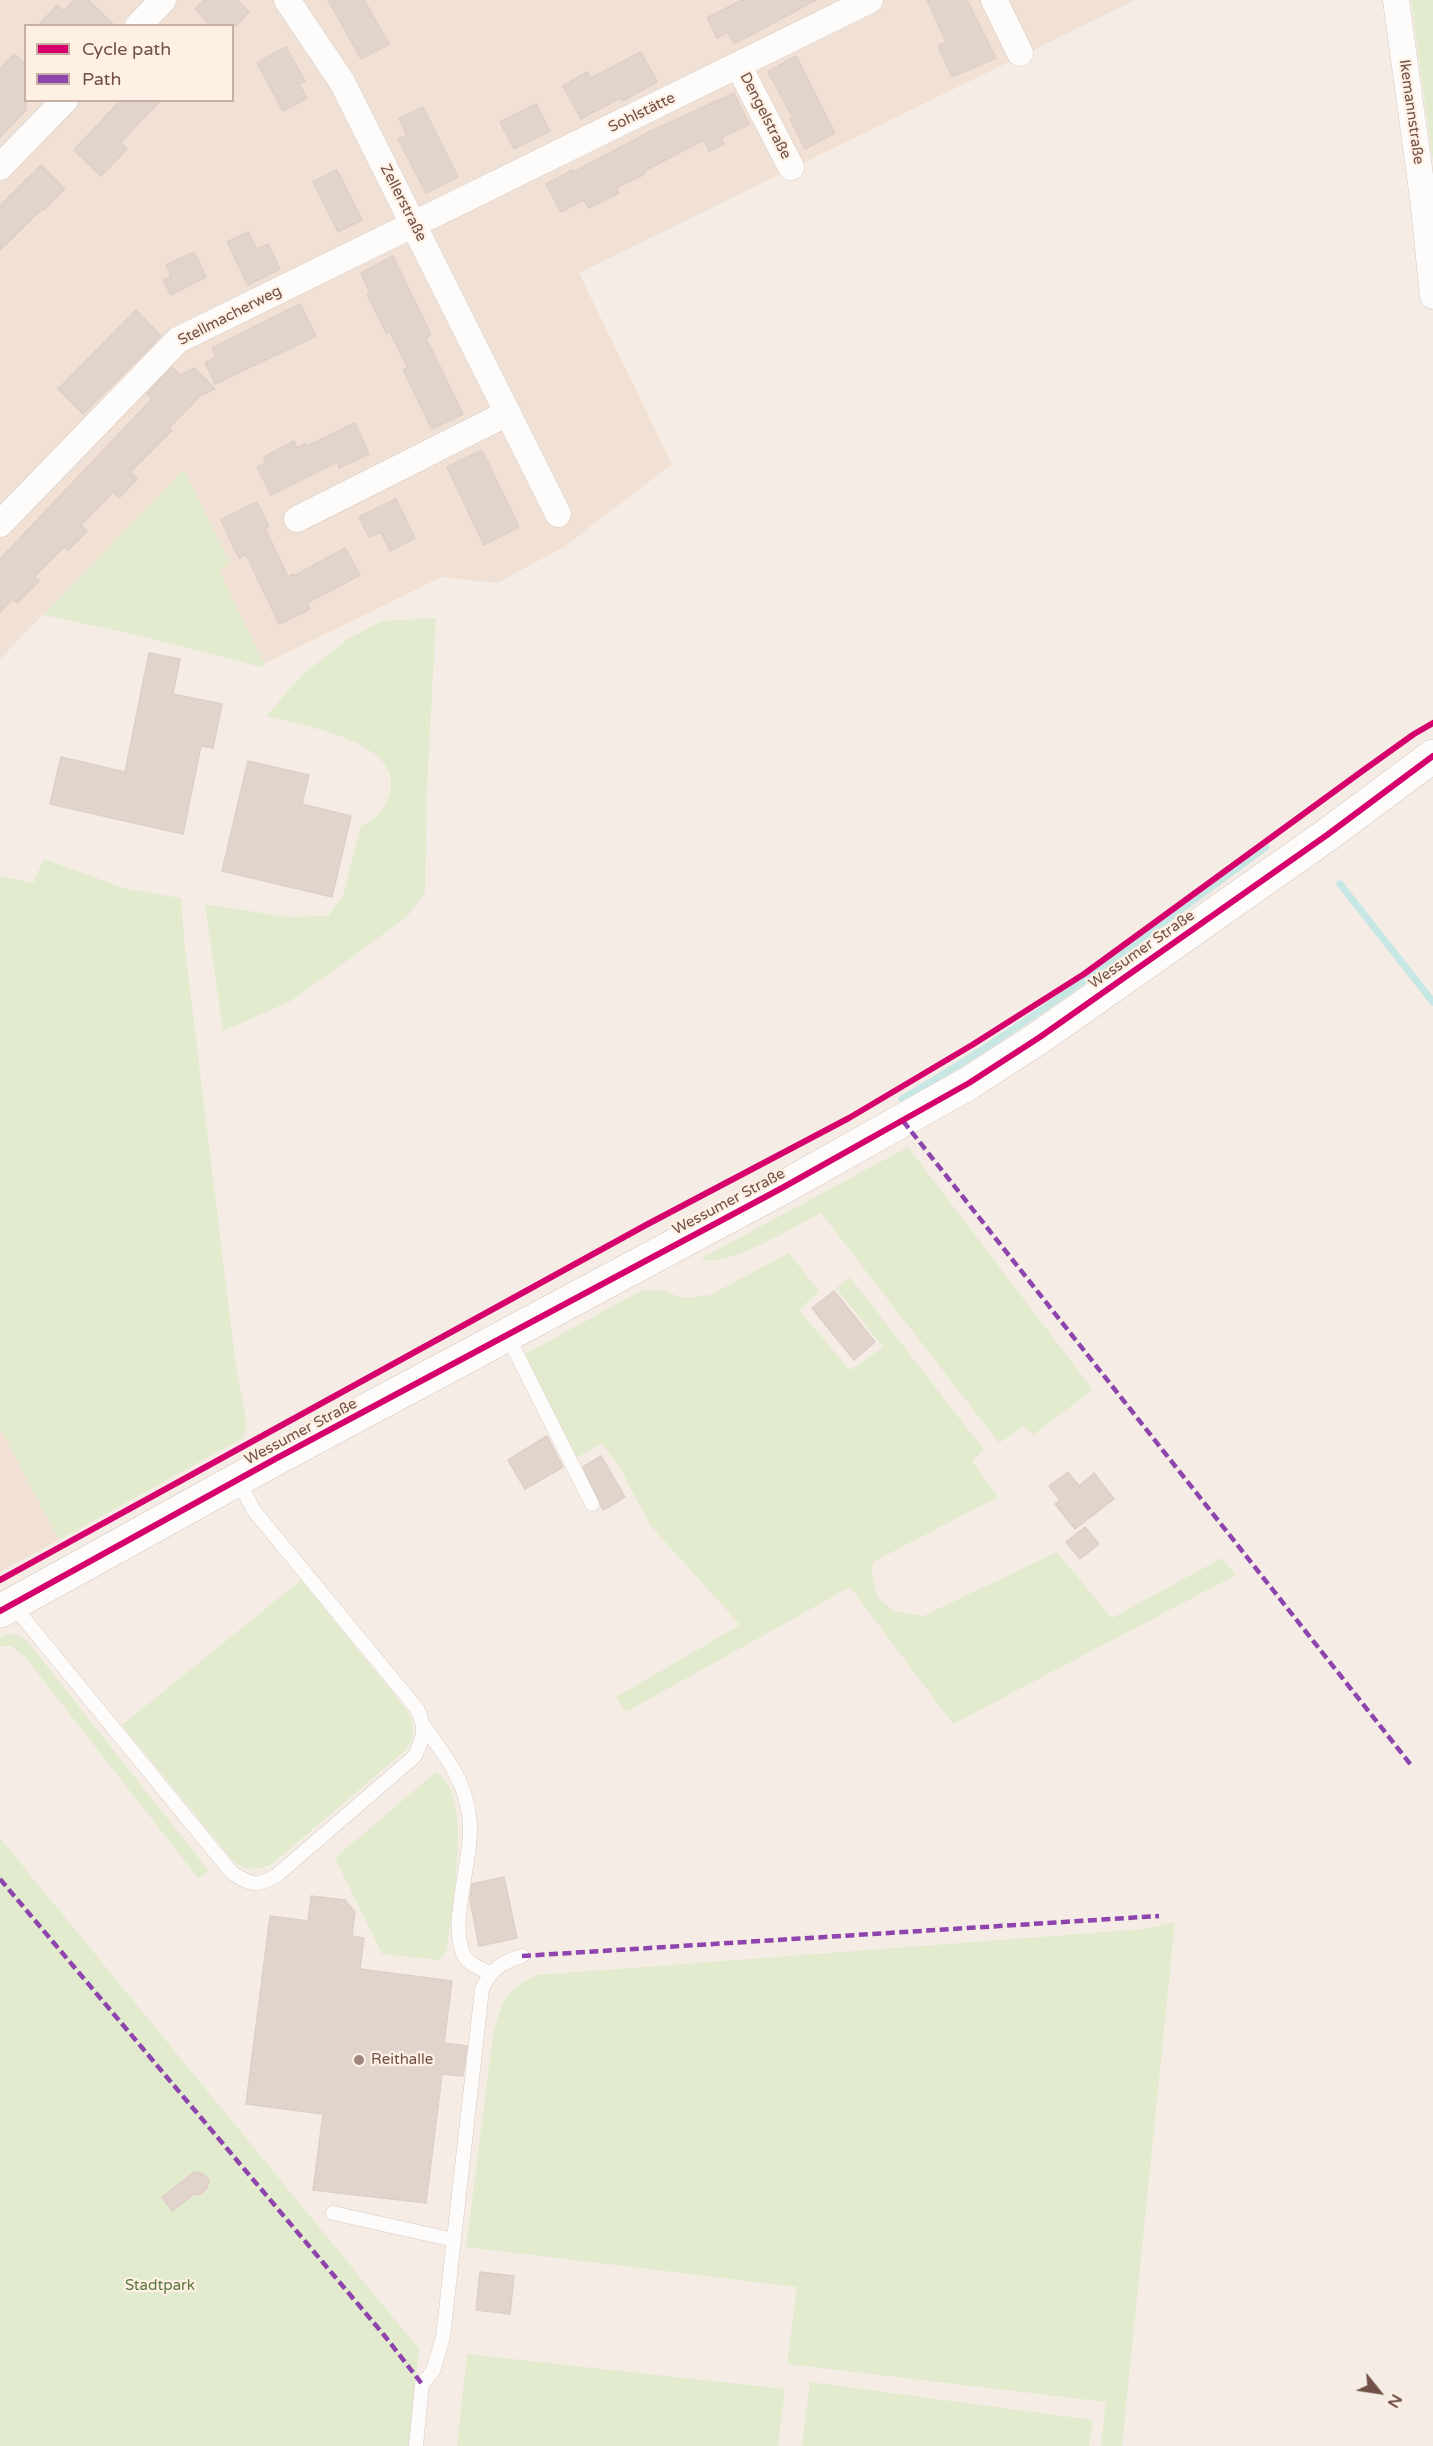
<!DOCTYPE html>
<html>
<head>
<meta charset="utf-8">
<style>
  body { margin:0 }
  #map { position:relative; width:1433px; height:2446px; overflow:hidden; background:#f5ede5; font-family:"Varela Round",sans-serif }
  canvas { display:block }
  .legend { position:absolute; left:24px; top:24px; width:210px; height:78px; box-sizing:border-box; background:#fff0e4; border:2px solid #c6b0a5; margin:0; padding:8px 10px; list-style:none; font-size:18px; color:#715047 }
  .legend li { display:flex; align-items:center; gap:12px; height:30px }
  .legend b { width:30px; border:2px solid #c6b0a5 }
  .north { position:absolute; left:1349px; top:2362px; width:60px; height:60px; -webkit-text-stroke:4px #fff0e4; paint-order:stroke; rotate:120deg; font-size:16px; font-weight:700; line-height:24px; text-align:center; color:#715047 }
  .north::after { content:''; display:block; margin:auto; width:21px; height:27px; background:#715047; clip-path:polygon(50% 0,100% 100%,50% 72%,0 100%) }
</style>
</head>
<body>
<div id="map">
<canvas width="1433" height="2446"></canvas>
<ul class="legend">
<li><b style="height:8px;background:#d6006c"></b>Cycle path</li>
<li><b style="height:8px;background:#8e44ad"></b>Path</li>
</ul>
<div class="north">N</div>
</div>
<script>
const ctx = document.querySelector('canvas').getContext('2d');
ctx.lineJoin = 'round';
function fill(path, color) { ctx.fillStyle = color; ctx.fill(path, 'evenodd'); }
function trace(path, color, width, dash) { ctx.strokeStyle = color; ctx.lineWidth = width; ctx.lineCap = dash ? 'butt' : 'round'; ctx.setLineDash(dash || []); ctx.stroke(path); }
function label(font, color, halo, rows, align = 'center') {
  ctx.font = font + ' "Varela Round",sans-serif'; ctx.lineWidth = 4.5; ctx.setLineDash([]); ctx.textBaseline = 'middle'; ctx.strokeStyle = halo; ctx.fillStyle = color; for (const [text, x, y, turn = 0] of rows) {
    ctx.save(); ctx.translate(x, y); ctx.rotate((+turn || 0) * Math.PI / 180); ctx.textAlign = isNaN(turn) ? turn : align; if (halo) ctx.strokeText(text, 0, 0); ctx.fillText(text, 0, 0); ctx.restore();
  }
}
const residential = new Path2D(`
  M 0,0 L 1135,0 L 579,273 L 672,464 L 564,547 L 497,583 L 442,577 L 264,664 L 219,570 L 230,563 L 183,471 L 0,659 ZM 26,26 L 232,26 L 232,100 L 26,100 Z
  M 0,1428 L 59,1540 L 0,1572 Z`);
const green = new Path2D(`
  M 1411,0 L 1433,0 L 1433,161 Z
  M 184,470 L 230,564 L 219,570 L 264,664 L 264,668 L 138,635 L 43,615 Z
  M 436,618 L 427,788 L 425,892 L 407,917 L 291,1001 L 223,1031 L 205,904 L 287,917 L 328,916 L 343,896 L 361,826 C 376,819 385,810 390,792 C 403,741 300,725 266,716 L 303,674 L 348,639 L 382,621 Z
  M 44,859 L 127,889 L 181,898 L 185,949 L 236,1367 L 247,1424 L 243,1438 L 59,1540 L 0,1428 L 0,876 L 33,883 Z
  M 908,1147 L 1093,1390 L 1033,1435 L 1024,1426 L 999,1443 L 821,1213 C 793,1226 729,1269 700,1259 Z
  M 789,1253 L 819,1291 L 799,1310 L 850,1370 L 883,1347 L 836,1288 L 850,1277 L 984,1450 L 972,1461 L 998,1497 L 873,1562 L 872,1572 L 877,1597 L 894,1611 L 923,1616 L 1057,1552 L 1112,1618 L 1222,1558 L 1236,1575 L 953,1724 L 850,1587 L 626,1712 L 616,1697 L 740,1625 L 650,1525 L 618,1464 L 602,1444 L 575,1458 L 525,1354 L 641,1291 L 660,1290 L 684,1298 L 710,1295 Z
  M 301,1580 L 409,1713 C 415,1727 415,1739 406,1750 L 272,1864 C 257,1870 249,1871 235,1863 L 122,1725 Z
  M 7,1634 L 19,1636 L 28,1642 L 209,1871 L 198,1878 L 25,1657 L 11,1646 L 0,1646 L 0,1637 Z
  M 436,1772 C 475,1793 451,1912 447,1950 L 439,1960 L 382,1954 L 335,1858 Z
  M 0,1838 L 419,2349 L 408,2446 L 0,2446 Z
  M 1175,1922 L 1122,2446 L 1101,2446 L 1106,2402 L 787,2364 L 797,2287 L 466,2247 L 493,2035 C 502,2002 504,1989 538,1975 L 1145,1929 Z
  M 467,2354 L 785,2389 L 778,2446 L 457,2446 Z
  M 810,2382 L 1093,2420 L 1089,2446 L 802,2446 Z`);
const stream = new Path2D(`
  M 1340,884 L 1433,1002
  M 902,1099 C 1030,1025 1147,934 1266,847`);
const building = new Path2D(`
  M 74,0 L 88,0 L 115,26 L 38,26 L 57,5 L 63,11 Z
  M 204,0 L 237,0 L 249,12 L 236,26 L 211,26 L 195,9 Z
  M 328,0 L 364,0 L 389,44 L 361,59 Z
  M 742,0 L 816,0 L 734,44 L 728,32 L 717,38 L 707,18 Z
  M 927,0 L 967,0 L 996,58 L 952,77 L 938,46 L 946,42 Z
  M 286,47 L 305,81 L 299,84 L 307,98 L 283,111 L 257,63 Z
  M 641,52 L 657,82 L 622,101 L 620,98 L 581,119 L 563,86 L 587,72 L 591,78 Z
  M 14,54 L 26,65 L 26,110 L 0,137 L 0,69 Z
  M 796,56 L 835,133 L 805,149 L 790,119 L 793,118 L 768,72 Z
  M 734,93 L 749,124 L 721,138 L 724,144 L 709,151 L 704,140 L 644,171 L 645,174 L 616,188 L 619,193 L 589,208 L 584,200 L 561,212 L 546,184 L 573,170 L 574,172 L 649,132 Z
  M 121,100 L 161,100 L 121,142 L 127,149 L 101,176 L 74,150 Z
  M 536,104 L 550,131 L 514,149 L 500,122 Z
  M 423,107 L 458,177 L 426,193 L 398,139 L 407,135 L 399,119 Z
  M 41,165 L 65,189 L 44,210 L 43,208 L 0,250 L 0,206 Z
  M 337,170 L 362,220 L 338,232 L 313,182 Z
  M 248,232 L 257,249 L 268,244 L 280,269 L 248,285 L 227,242 Z
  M 194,252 L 206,277 L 171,295 L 163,280 L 171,276 L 166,265 Z
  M 393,256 L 431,335 L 426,338 L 463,414 L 432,429 L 403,370 L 408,368 L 390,332 L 386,333 L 367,294 L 370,293 L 361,273 Z
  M 300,304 L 316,336 L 215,384 L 205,363 L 216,357 L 212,348 Z
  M 136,310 L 161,336 L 83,414 L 58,389 Z
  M 172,367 L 180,375 L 194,368 L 215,389 L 200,396 L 169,428 L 172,430 L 130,472 L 137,479 L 119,498 L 113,492 L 81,525 L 87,531 L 68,550 L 64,547 L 34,577 L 39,581 L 17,603 L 13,599 L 0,612 L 0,559 L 152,399 L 147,394 Z
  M 355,423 L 369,454 L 339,468 L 337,462 L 271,495 L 257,467 L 266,463 L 264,457 L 294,441 L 297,448 L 306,443 L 307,446 Z
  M 482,450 L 519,527 L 484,545 L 447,467 Z
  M 396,499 L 415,538 L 390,551 L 381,532 L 369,537 L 359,517 Z
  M 257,502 L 269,526 L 265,528 L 288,577 L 293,574 L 294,576 L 345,548 L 360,575 L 307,603 L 310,609 L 279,624 L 246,554 L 239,558 L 221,520 Z
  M 149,653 L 180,659 L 173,694 L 222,704 L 213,748 L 201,746 L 183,834 L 50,804 L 61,757 L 125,772 Z
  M 248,761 L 309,775 L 302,804 L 351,816 L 332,897 L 222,871 Z
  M 834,1291 L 875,1342 L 854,1360 L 812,1308 Z
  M 547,1436 L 563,1467 L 525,1489 L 508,1460 Z
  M 601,1456 L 625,1497 L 603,1510 L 583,1467 Z
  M 1068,1472 L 1079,1486 L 1094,1473 L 1114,1499 L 1075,1529 L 1055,1504 L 1060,1500 L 1049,1486 Z
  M 1085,1527 L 1099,1544 L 1080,1559 L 1066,1542 Z
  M 504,1877 L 517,1938 L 479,1946 L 470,1900 L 472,1884 Z
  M 311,1896 L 345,1900 L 355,1912 L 352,1936 L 364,1938 L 360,1969 L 452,1981 L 444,2043 L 467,2046 L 463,2076 L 442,2074 L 426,2203 L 313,2190 L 323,2114 L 246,2104 L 270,1916 L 308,1921 Z
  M 194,2172 L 203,2174 L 209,2180 L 207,2188 L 201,2194 L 194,2194 L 172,2211 L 162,2197 Z
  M 480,2272 L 514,2276 L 510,2314 L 476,2310 Z`);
const lane = new Path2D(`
  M 507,1335 L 592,1504
  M 12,1604 L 232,1873 C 252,1885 256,1887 276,1876 L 415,1756 C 424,1736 426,1730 418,1710 L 255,1512 L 237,1480
  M 424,1726 C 445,1756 464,1778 469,1815 C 476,1855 445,1927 466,1959 C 471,1965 482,1969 489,1973
  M 333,2213 L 454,2240
  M 416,2446 L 422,2384 L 433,2371 L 443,2337 L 482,1989 C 491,1969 502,1962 522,1956`);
const street = new Path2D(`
  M 287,0 L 342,82 L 558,514
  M 994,0 L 1020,53
  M 1396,0 L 1423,198 L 1433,296
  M 138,26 L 163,0
  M 738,65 L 791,167
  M 0,167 L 65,100
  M 297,519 L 508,413
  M 0,524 L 178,340 L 870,0`);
const secondary = new Path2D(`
  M 0,1611 L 277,1458 L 782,1188 L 969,1083 L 1040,1037 L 1327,835 L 1433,756`);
const quiet = new Path2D(`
  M 903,1121 L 1411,1765
  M 0,1879 L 384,2335 L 422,2384
  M 522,1956 L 1159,1916`);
const cycleway = new Path2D(`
  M 0,1580 L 646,1225 L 849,1118 L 972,1045 L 1084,974 L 1361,772 L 1414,734 L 1433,723
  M 0,1611 L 277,1458 L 782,1188 L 969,1083 L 1040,1037 L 1327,835 L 1433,756`);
const markers = [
  [359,2060,6,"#9f877e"]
];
const streetNames = [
  ["Ikemannstraße",1411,112,82],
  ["Sohlstätte",642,113,-26],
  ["Dengelstraße",765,116,63],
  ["Zellerstraße",403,203,63],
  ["Stellmacherweg",230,316,-27],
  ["Wessumer Straße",1142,950,-35],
  ["Wessumer Straße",729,1202,-28],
  ["Wessumer Straße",301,1432,-28]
];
const poiNames = [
  ["Reithalle",371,2060]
];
const parkNames = [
  ["Stadtpark",160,2286]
];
fill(residential, '#f1e1d4');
fill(green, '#e3ebcf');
trace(stream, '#c7e7e5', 7);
fill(building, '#e1d4cd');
trace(building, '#decfc7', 1.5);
trace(lane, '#d6cac3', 15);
trace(street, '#d6cac3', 27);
trace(secondary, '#d5c8c1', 34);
trace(lane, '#fefcfb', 14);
trace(street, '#fefcfb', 26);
trace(secondary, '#fefcfb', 33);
trace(quiet, '#8e44ad', 4.5, [9, 4.5]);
trace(cycleway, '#d6006c', 6);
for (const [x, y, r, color] of markers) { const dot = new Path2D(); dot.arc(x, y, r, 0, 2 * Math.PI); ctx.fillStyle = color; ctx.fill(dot); trace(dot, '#fff0e4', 2); }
label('15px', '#715047', '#fff0e4', streetNames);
label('15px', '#715047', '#fff0e4', poiNames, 'left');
label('15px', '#58783f', '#fff0e4', parkNames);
</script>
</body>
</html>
